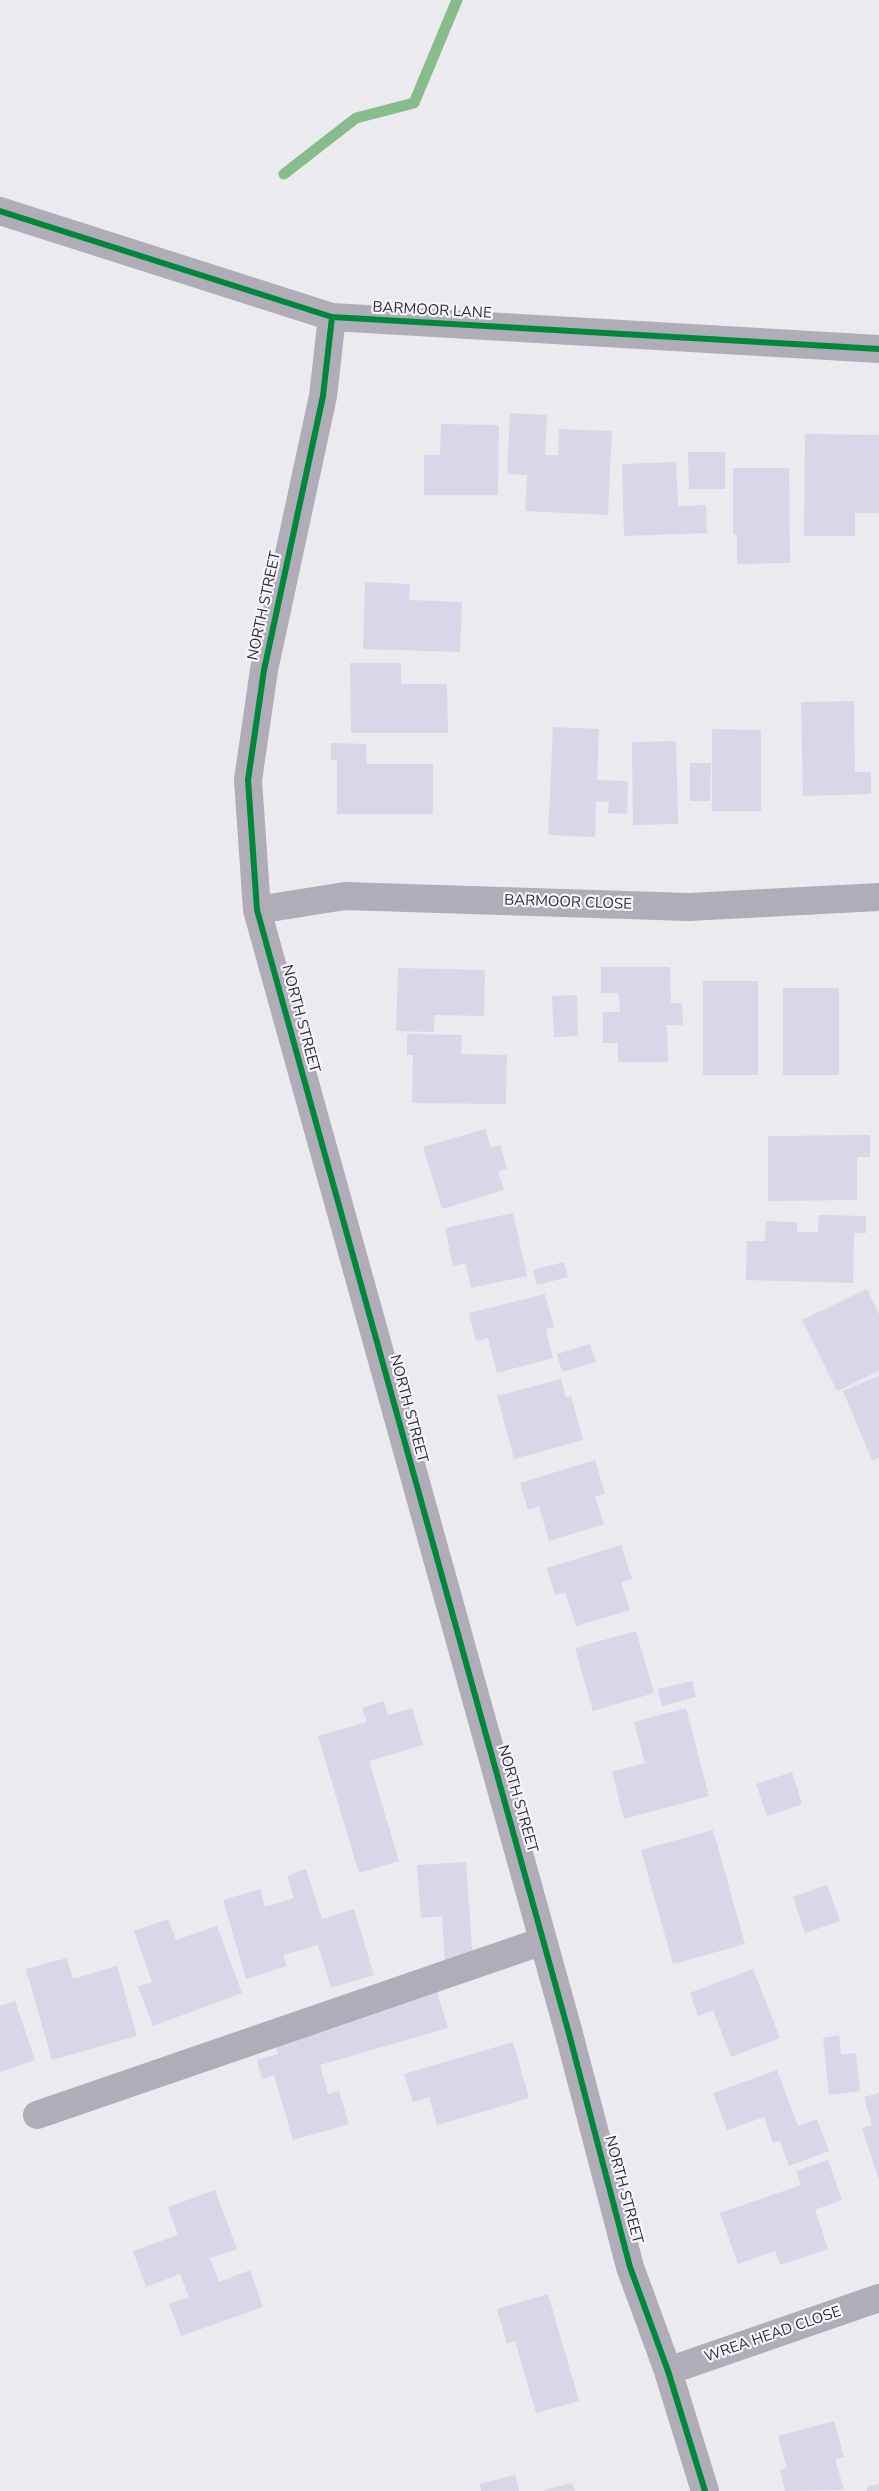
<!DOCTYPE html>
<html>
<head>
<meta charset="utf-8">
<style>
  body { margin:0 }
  canvas { display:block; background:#ebeaee }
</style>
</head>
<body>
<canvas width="879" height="2491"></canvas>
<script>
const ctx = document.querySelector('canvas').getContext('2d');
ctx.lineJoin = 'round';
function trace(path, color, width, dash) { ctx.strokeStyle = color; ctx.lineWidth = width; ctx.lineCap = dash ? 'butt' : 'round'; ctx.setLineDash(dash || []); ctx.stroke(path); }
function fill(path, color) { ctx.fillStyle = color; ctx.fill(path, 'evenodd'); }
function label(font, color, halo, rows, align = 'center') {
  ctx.font = font + ' "Nunito Sans",sans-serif'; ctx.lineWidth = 4.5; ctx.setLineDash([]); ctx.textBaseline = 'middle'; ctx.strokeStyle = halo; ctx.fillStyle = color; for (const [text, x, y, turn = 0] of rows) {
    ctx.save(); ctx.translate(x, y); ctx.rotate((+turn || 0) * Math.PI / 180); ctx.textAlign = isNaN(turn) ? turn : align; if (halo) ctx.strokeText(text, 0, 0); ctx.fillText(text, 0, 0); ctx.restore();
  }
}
const stream = new Path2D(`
  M 284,174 L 356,118 L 414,103 L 457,0`);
const building = new Path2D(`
  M 510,413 L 547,415 L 545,455 L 558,455 L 559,429 L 612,431 L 608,515 L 525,511 L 527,475 L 507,474 Z
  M 441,424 L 499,425 L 498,495 L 424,495 L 424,455 L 440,455 Z
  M 805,434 L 879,435 L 879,513 L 855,513 L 855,536 L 804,536 Z
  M 688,452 L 725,452 L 725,489 L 689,489 Z
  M 676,462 L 678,506 L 706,505 L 707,533 L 624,536 L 622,464 Z
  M 733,468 L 789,468 L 790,563 L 737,564 L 737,535 L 733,535 Z
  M 365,582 L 410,584 L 409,600 L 462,602 L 460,652 L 363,649 Z
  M 350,663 L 401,663 L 401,684 L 447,684 L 448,733 L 351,733 Z
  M 854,701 L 855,772 L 871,772 L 871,794 L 803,796 L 801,702 Z
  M 553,727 L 599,729 L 597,780 L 628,781 L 627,814 L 608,813 L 609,802 L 596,801 L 595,837 L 548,835 Z
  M 712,729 L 761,730 L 761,811 L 712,811 Z
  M 676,741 L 678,824 L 633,825 L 632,742 Z
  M 331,743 L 366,744 L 367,764 L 433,764 L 433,814 L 337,814 L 337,760 L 331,760 Z
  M 690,763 L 711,763 L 710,801 L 690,801 Z
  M 601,967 L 670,967 L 671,1003 L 682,1003 L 683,1025 L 667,1025 L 668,1062 L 618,1062 L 618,1043 L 603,1043 L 603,1012 L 620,1012 L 619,993 L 601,993 Z
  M 398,968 L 485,970 L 484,1016 L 435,1015 L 434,1032 L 396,1031 Z
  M 703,981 L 758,981 L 758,1075 L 703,1075 Z
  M 783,988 L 839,988 L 839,1075 L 783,1075 Z
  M 577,995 L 578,1036 L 554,1037 L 552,996 Z
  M 407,1034 L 462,1035 L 461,1054 L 507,1055 L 506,1104 L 412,1103 L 413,1055 L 407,1055 Z
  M 485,1129 L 491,1148 L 500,1145 L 507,1169 L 498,1171 L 504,1190 L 442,1209 L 423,1147 Z
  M 870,1135 L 870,1157 L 857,1157 L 857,1200 L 768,1201 L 768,1136 Z
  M 513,1213 L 527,1276 L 471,1288 L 466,1263 L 453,1266 L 445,1228 Z
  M 819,1215 L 866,1216 L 866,1233 L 854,1233 L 853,1283 L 746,1280 L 747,1241 L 765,1241 L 766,1221 L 797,1222 L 797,1232 L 818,1232 Z
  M 564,1262 L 568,1277 L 537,1285 L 533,1270 Z
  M 867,1289 L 879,1314 L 879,1371 L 837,1391 L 802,1320 Z
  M 545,1294 L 554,1327 L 546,1329 L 553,1358 L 497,1373 L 488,1338 L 476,1341 L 469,1313 Z
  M 590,1344 L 596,1362 L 562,1372 L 557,1354 Z
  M 879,1376 L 879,1458 L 872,1460 L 843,1391 Z
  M 561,1379 L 566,1398 L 571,1396 L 583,1440 L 514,1459 L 497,1396 Z
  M 595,1460 L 605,1494 L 595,1497 L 604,1524 L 549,1541 L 539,1506 L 528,1510 L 520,1483 Z
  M 621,1545 L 632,1579 L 621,1582 L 630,1610 L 576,1626 L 565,1592 L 555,1595 L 547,1568 Z
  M 636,1631 L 654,1693 L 593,1711 L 575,1648 Z
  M 692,1681 L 696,1697 L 662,1706 L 658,1689 Z
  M 384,1701 L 388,1715 L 412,1708 L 423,1745 L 369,1761 L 399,1861 L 359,1873 L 318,1736 L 367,1722 L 362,1708 Z
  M 686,1708 L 709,1796 L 624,1819 L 612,1772 L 645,1763 L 634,1722 Z
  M 792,1772 L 802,1804 L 767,1816 L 756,1784 Z
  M 713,1830 L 745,1944 L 673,1964 L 641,1850 Z
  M 466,1862 L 473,1962 L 445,1964 L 442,1916 L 421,1918 L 417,1865 Z
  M 306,1869 L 322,1919 L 354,1909 L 374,1975 L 331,1988 L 318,1945 L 283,1955 L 287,1966 L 246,1979 L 223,1900 L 260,1889 L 265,1907 L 294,1898 L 287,1876 Z
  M 827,1885 L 840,1921 L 805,1933 L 793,1897 Z
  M 168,1919 L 176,1940 L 217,1926 L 242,1993 L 153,2026 L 138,1987 L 152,1982 L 134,1931 Z
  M 67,1958 L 73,1979 L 117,1966 L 137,2036 L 52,2060 L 26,1969 Z
  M 753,1969 L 780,2038 L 731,2057 L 713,2010 L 698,2016 L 690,1993 Z
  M 437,1992 L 448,2028 L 320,2065 L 328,2094 L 339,2091 L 349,2124 L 293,2140 L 274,2075 L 262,2079 L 257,2060 L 278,2054 L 274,2039 Z
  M 15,2001 L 35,2060 L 0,2072 L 0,2006 Z
  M 839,2035 L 841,2054 L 856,2053 L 860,2091 L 829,2095 L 823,2038 Z
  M 513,2042 L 529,2098 L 437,2125 L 429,2097 L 413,2102 L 404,2074 Z
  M 777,2070 L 798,2126 L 817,2119 L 829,2151 L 789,2166 L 780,2141 L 773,2143 L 764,2117 L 727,2130 L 713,2093 Z
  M 879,2093 L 879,2179 L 862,2128 L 872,2125 L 864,2097 Z
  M 828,2160 L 842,2200 L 815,2210 L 828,2249 L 780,2265 L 775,2251 L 738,2264 L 720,2213 L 801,2185 L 796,2171 Z
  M 215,2190 L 237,2249 L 210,2258 L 219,2282 L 250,2270 L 263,2307 L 181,2336 L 169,2304 L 189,2297 L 180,2274 L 146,2287 L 133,2251 L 178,2235 L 168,2207 Z
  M 548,2294 L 579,2401 L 536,2413 L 515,2341 L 507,2344 L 497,2309 Z
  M 834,2421 L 844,2457 L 835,2459 L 844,2490 L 785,2491 L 780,2470 L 787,2468 L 778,2436 Z
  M 515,2475 L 519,2491 L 481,2491 L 480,2484 Z
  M 572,2483 L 575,2491 L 544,2491 L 544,2490 Z
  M 879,2484 L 879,2491 L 867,2491 L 867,2486 Z`);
const minor = new Path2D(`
  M 0,211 L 332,317 L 879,349
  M 332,317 L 323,396 L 264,670 L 248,780 L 257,910 L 568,2030 L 630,2267 L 668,2371 L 705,2491
  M 257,910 L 345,896 L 689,907 L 879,897
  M 37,2115 L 543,1941
  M 668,2371 L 879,2298`);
const cycleway = new Path2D(`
  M 0,211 L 332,317 L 879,349
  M 332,317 L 323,396 L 264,670 L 248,780 L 257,910 L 568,2030 L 630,2267 L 668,2371 L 705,2491`);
const streetNames = [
  ["BARMOOR LANE",432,311,3],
  ["NORTH STREET",265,606,-78],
  ["BARMOOR CLOSE",568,903,2],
  ["NORTH STREET",300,1019,75],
  ["NORTH STREET",408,1409,75],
  ["NORTH STREET",517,1799,74],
  ["NORTH STREET",623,2190,75],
  ["WREA HEAD CLOSE",773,2335,-19]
];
trace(stream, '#88bc8c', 11);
fill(building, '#dad5e7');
trace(minor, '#b0acb8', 28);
trace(cycleway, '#00873e', 6);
label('15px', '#2e2d30', '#f7f5fe', streetNames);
</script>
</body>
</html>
